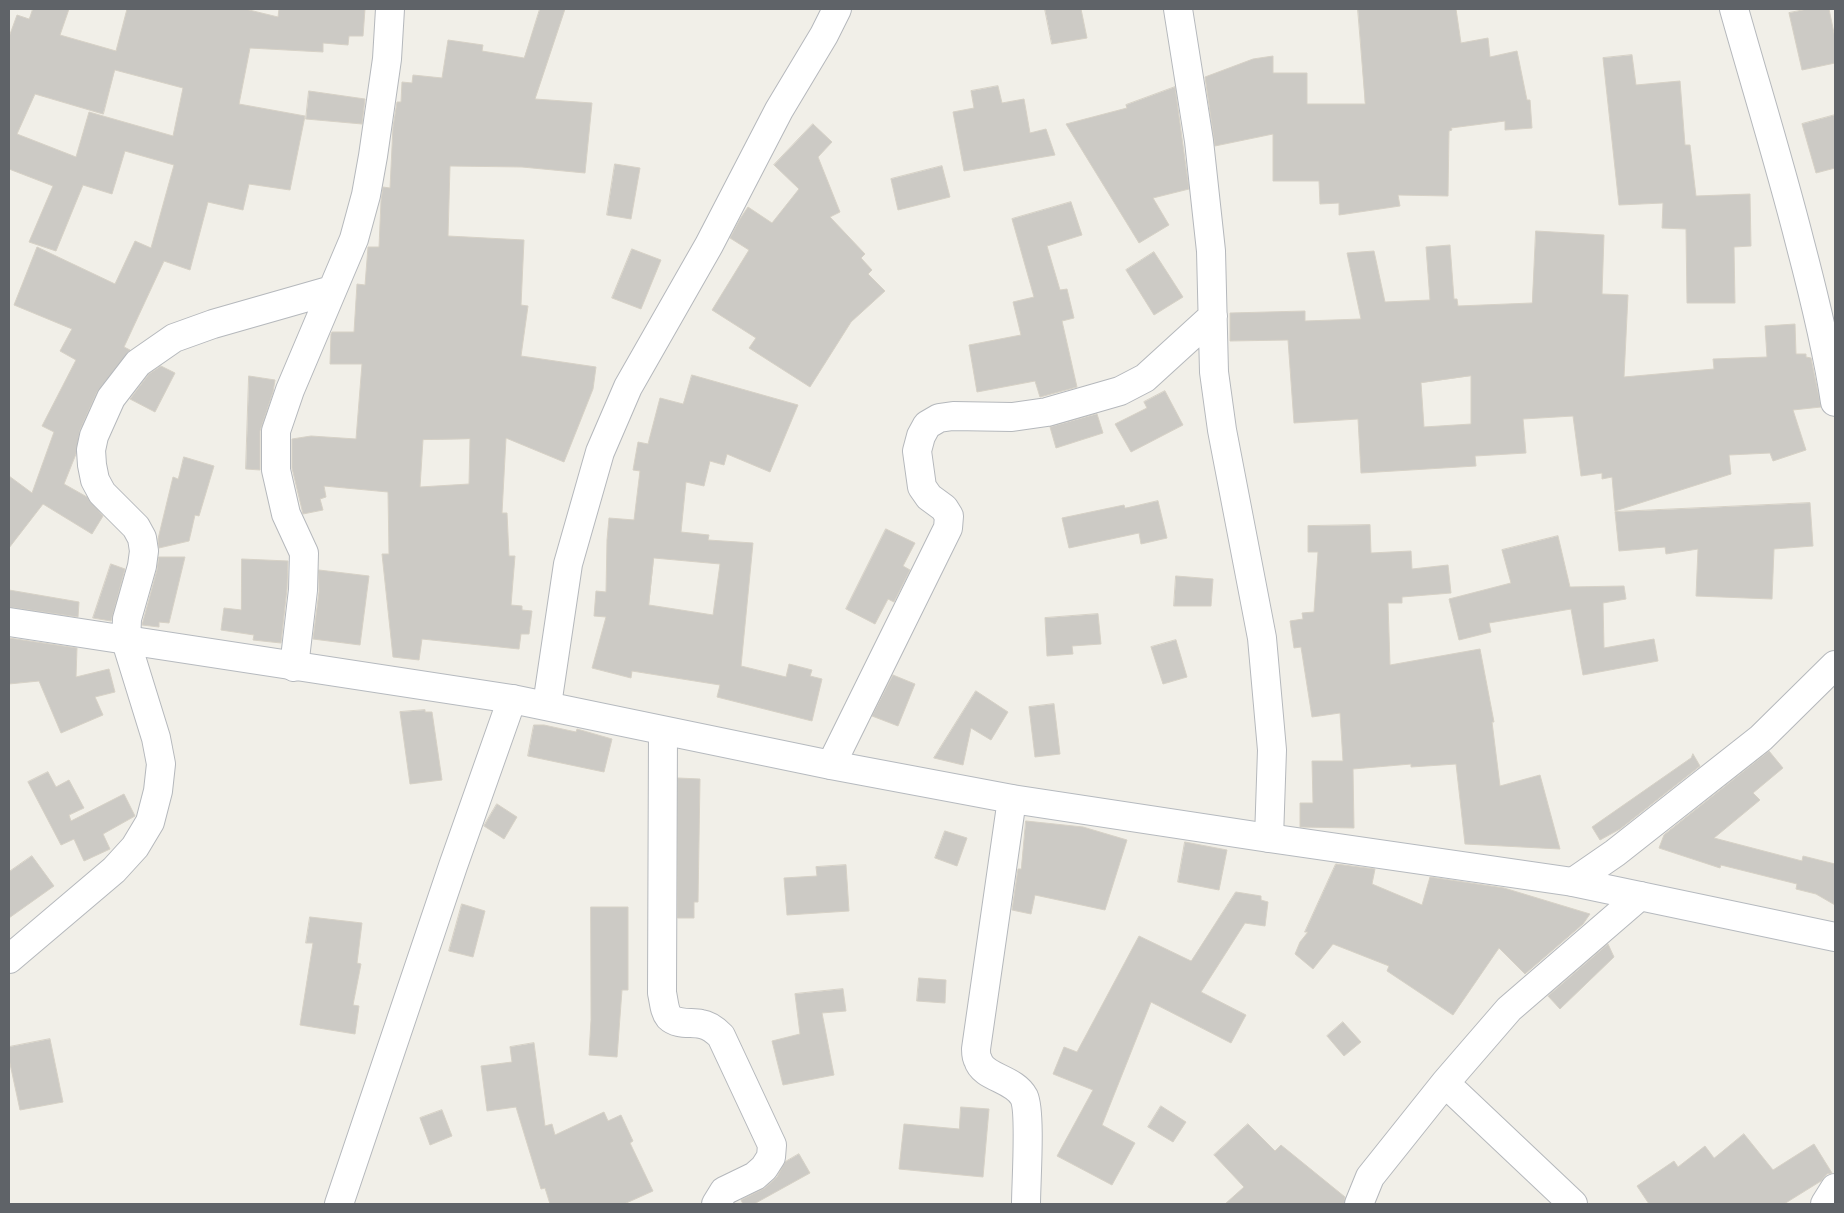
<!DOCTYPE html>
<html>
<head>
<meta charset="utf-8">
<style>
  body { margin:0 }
  #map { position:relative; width:1844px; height:1213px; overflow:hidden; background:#f1efe8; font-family:Signika,sans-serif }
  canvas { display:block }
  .frame { position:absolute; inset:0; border:10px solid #5f6368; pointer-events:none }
</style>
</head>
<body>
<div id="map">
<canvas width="1844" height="1213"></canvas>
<div class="frame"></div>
</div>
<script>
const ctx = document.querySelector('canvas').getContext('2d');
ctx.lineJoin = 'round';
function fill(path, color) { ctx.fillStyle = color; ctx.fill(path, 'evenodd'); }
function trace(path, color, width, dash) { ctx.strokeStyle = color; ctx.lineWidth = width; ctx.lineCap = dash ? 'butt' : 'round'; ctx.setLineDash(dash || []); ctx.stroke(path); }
const building = new Path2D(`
  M 33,9 L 69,9 L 60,35 L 116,51 L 127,9 L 245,9 L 278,17 L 279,9 L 365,9 L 363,36 L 349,36 L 348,45 L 323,43 L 323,52 L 250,48 L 239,104 L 305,116 L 290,190 L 249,184 L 243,210 L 208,202 L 190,270 L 164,261 L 124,347 L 130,350 L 97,392 L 80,430 L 76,454 L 64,484 L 87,497 L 103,516 L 92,534 L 43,504 L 9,548 L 9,476 L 32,493 L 54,432 L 42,426 L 76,360 L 60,351 L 72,329 L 14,305 L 37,247 L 115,284 L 135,241 L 151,248 L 174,165 L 125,151 L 112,194 L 83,185 L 56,251 L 29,242 L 53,186 L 9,169 L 9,37 L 17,15 L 29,19 ZM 115,70 L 183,88 L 173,136 L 89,112 L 76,157 L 17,134 L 35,94 L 103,114 Z
  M 540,9 L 565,9 L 535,99 L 592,103 L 585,173 L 522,167 L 450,166 L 448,236 L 524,240 L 521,305 L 528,306 L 521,356 L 596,367 L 593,389 L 564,462 L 506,438 L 502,513 L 507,513 L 509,556 L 515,556 L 511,605 L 522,606 L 522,610 L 532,611 L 529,634 L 521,634 L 519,649 L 422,639 L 419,660 L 393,657 L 382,554 L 389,554 L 388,492 L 324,486 L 326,497 L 320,499 L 323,510 L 303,514 L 292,468 L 292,439 L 311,436 L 356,439 L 362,364 L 330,364 L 331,334 L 332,332 L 354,332 L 357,284 L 365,285 L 368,247 L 379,247 L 381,201 L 383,187 L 390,188 L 393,127 L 397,102 L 401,102 L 402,82 L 412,83 L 413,75 L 442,78 L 448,40 L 483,45 L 482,51 L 524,58 ZM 470,439 L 469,484 L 420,487 L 423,440 Z
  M 1045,9 L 1081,9 L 1087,38 L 1052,44 Z
  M 1358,9 L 1456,9 L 1461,43 L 1488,38 L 1490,57 L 1517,51 L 1527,100 L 1530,100 L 1532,128 L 1505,130 L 1505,121 L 1451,128 L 1452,130 L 1449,131 L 1448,196 L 1398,195 L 1400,206 L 1339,215 L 1339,203 L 1320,204 L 1319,181 L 1273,181 L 1273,134 L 1215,146 L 1205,77 L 1253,59 L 1273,56 L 1273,73 L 1307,73 L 1307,104 L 1365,104 Z
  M 1808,9 L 1829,9 L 1835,38 L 1835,63 L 1802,70 L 1789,13 Z
  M 1632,55 L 1636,85 L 1680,81 L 1685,145 L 1690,145 L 1696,196 L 1750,194 L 1751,246 L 1734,247 L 1735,303 L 1687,303 L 1686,229 L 1662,228 L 1663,203 L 1619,205 L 1603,58 Z
  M 998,86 L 1002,103 L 1024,99 L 1030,133 L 1046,129 L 1055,155 L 964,171 L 953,112 L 974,108 L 971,91 Z
  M 1175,87 L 1189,189 L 1153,198 L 1169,225 L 1139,243 L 1066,124 L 1127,108 L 1126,105 Z
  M 309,91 L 365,99 L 362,124 L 306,119 Z
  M 1835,115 L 1835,168 L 1816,173 L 1802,124 Z
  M 813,124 L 832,142 L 818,157 L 840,212 L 830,217 L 865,254 L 861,258 L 872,270 L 868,274 L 885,291 L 851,322 L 810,387 L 749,348 L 756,338 L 712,310 L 749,250 L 730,238 L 740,219 L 748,207 L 772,223 L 799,189 L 774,165 Z
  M 615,164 L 640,168 L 631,219 L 607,215 Z
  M 942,166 L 950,197 L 898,210 L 891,179 Z
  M 1071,202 L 1082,235 L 1047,246 L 1060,290 L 1067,289 L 1074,318 L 1062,321 L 1077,387 L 1040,397 L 1035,381 L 977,392 L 969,345 L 1021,335 L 1013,302 L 1034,297 L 1012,219 Z
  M 1536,231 L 1604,235 L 1602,294 L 1628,295 L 1624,377 L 1714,369 L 1713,359 L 1767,357 L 1765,326 L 1795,324 L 1796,354 L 1806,354 L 1806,357 L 1811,358 L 1821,407 L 1793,410 L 1806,450 L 1773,461 L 1770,453 L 1729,455 L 1731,474 L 1615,511 L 1612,477 L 1602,479 L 1602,473 L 1581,476 L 1573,416 L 1523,419 L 1526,453 L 1475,456 L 1476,466 L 1361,473 L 1358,419 L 1294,423 L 1288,340 L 1230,341 L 1230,313 L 1305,311 L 1305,321 L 1361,319 L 1347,253 L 1374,251 L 1385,302 L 1430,300 L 1426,247 L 1450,245 L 1454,299 L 1457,299 L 1458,306 L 1532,303 ZM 1471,376 L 1471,424 L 1424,427 L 1421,383 Z
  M 632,249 L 661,260 L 641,309 L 612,298 Z
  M 1154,252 L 1183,297 L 1154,315 L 1126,270 Z
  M 161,366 L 175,373 L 155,412 L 130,399 L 149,374 Z
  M 692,375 L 798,405 L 770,472 L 727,454 L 724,465 L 710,461 L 704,486 L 686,482 L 681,532 L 709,535 L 708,540 L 753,543 L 741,666 L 786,677 L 789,664 L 812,670 L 810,676 L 822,679 L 812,721 L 717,697 L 720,685 L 632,671 L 631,678 L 592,668 L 606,617 L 594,616 L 596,591 L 606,592 L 607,540 L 609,518 L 634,520 L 640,471 L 633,470 L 638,442 L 648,444 L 660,398 L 683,404 ZM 654,558 L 720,564 L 713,615 L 649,605 Z
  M 249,376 L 275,380 L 273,392 L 260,431 L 260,470 L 246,469 Z
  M 1165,391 L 1183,425 L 1131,452 L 1115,424 L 1147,408 L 1144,402 Z
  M 1097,414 L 1103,433 L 1056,448 L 1050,427 Z
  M 184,457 L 214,466 L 199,516 L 195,515 L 189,541 L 159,548 L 158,539 L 173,477 L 178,479 Z
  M 1158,501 L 1167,538 L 1141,544 L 1139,533 L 1069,548 L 1062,518 L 1124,505 L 1125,508 Z
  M 1810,503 L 1813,546 L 1774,549 L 1772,599 L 1696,596 L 1698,549 L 1666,554 L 1665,547 L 1619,551 L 1615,512 Z
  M 1370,525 L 1371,553 L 1411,551 L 1412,569 L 1448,565 L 1451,593 L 1402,597 L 1402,603 L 1388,603 L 1390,665 L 1480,649 L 1494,722 L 1492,722 L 1500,786 L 1540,775 L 1560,849 L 1465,844 L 1456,764 L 1411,767 L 1411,764 L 1353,769 L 1354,828 L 1300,827 L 1300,803 L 1313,803 L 1312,761 L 1343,761 L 1340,713 L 1312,717 L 1301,647 L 1294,648 L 1290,621 L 1303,619 L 1302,613 L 1314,612 L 1318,552 L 1308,552 L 1308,526 Z
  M 886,529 L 915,543 L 903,566 L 910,570 L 894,602 L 888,599 L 875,624 L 846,609 Z
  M 1558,536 L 1570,587 L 1624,586 L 1626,599 L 1603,603 L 1604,648 L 1654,639 L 1658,661 L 1583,675 L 1571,609 L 1489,623 L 1491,632 L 1459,640 L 1449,599 L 1511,583 L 1502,550 Z
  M 159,557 L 185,557 L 169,623 L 159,622 L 159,627 L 142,625 L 157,570 Z
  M 242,559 L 288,561 L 287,589 L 281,643 L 253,640 L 254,635 L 221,630 L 224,608 L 241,610 Z
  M 111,564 L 125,569 L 111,621 L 93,618 Z
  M 319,570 L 369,576 L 360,645 L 313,639 L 319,592 Z
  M 1176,576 L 1213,579 L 1211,606 L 1174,606 Z
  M 9,590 L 79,602 L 78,617 L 9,607 Z
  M 1098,614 L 1101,644 L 1072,646 L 1073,654 L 1047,656 L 1045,618 Z
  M 9,638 L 77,648 L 76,677 L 109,669 L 115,692 L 95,697 L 103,715 L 61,733 L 39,681 L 9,684 Z
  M 1176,640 L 1187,677 L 1163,684 L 1151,647 Z
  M 893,675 L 915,684 L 898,726 L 872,716 Z
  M 976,691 L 1008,712 L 991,740 L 971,728 L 963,765 L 934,758 Z
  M 1054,704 L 1060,754 L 1035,757 L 1029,707 Z
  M 425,710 L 425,712 L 432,712 L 442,780 L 410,784 L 400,712 Z
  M 534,725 L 544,725 L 576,732 L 577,729 L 612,739 L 604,772 L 528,756 Z
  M 1769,751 L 1783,768 L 1753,793 L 1760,800 L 1714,838 L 1802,861 L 1803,856 L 1835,864 L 1835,905 L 1816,894 L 1796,889 L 1797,884 L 1721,865 L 1720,868 L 1659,848 L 1664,835 Z
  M 1693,754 L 1700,766 L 1620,829 L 1600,840 L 1592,827 L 1691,758 Z
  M 48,772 L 56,787 L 69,780 L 84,808 L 69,815 L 71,821 L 124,794 L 135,816 L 103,834 L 110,849 L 84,861 L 74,839 L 61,845 L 28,782 Z
  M 678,778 L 700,779 L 698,902 L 694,902 L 694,918 L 678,918 Z
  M 497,804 L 517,817 L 504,839 L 484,826 Z
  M 1026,821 L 1083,827 L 1127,840 L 1105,910 L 1035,895 L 1031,914 L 1012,910 L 1018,869 L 1021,869 Z
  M 945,831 L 967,838 L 957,866 L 935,858 Z
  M 1185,842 L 1227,850 L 1219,890 L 1178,882 Z
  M 32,856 L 54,886 L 9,918 L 9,872 Z
  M 1336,864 L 1375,869 L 1372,884 L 1422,905 L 1430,877 L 1504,888 L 1590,914 L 1583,924 L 1525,974 L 1499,948 L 1453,1015 L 1387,971 L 1389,966 L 1333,944 L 1313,969 L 1295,954 L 1300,942 L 1308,932 L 1305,932 Z
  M 846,865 L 849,911 L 787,915 L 784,878 L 817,876 L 816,867 Z
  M 1236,892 L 1261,896 L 1261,900 L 1268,902 L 1265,926 L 1245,923 L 1201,992 L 1246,1015 L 1231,1043 L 1151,1002 L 1102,1125 L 1135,1143 L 1112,1185 L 1057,1156 L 1093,1090 L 1053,1074 L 1064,1047 L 1077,1052 L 1139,936 L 1191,961 Z
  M 462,904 L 485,911 L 473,957 L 449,951 Z
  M 591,907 L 628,907 L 628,990 L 622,990 L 617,1057 L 589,1055 L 591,1020 Z
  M 310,917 L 362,923 L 357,963 L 361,964 L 353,1005 L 359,1006 L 355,1034 L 300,1025 L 313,943 L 306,943 Z
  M 1608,944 L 1614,957 L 1560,1009 L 1548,996 Z
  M 919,978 L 946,980 L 945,1003 L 917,1001 Z
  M 843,989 L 846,1011 L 822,1013 L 834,1075 L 783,1085 L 772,1041 L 800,1034 L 795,994 Z
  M 1343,1022 L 1361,1042 L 1344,1056 L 1327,1036 Z
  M 50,1039 L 63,1102 L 20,1110 L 9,1059 L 9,1047 Z
  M 534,1043 L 545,1126 L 552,1124 L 555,1135 L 604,1112 L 608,1121 L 621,1115 L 633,1141 L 630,1143 L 653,1191 L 624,1204 L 550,1204 L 545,1188 L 541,1189 L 516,1107 L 487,1111 L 481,1066 L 512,1062 L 510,1047 Z
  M 1161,1106 L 1186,1122 L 1173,1142 L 1148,1127 Z
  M 961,1107 L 989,1109 L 983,1177 L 899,1169 L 904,1124 L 959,1129 Z
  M 442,1110 L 452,1136 L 430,1145 L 420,1118 Z
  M 1248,1124 L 1275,1151 L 1281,1145 L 1345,1197 L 1344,1204 L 1225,1204 L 1244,1187 L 1214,1155 Z
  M 1744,1134 L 1773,1170 L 1814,1144 L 1832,1173 L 1827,1174 L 1821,1181 L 1784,1204 L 1649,1204 L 1637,1186 L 1674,1161 L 1678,1167 L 1705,1146 L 1714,1158 Z
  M 799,1154 L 810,1173 L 754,1204 L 743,1204 L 741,1200 L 765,1188 L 777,1177 L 785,1162 Z`);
const street = new Path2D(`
  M 1178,9 L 1199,141 L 1211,251 L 1214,372 L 1222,430 L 1262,638 L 1272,750 L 1269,838
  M 1734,9 C 1756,87 1780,164 1800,243 C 1814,296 1827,348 1835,402
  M 294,667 L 303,590 L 304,553 L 286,514 L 276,470 L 276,431 L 290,390 L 354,239 L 366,195 L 373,156 L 387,59 L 390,9
  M 547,705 L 568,564 L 600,452 L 628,387 L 709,245 L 779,110 L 824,35 L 837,9
  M 663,731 L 662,993 C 664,1001 664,1011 669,1017 C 677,1025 691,1022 701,1024 C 709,1025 715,1030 721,1036 L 772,1145 L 771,1157 L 764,1168 L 755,1176 L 724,1191 L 716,1204
  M 831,765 L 948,528 L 949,516 L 944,508 L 929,497 L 922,487 L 917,451 L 921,436 L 927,425 L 939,418 L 953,416 L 1012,417 L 1047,412 L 1120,391 L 1145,378 L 1213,316
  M 1012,799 L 976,1049 C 976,1052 976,1057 978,1060 C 983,1078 1014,1078 1024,1097 C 1031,1112 1026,1184 1026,1204
  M 1573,882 L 1615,853 L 1761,738 L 1835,665
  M 9,959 L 114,870 L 135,847 L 150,822 L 158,791 L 161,764 L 156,738 L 126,641 L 127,619 L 142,566 L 144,551 L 142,538 L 136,527 L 102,493 L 95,480 L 92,465 L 91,450 L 94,436 L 111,398 L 138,363 L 174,338 L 213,324 L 332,290
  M 1445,1083 L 1573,1204
  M 339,1204 L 453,866 L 512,699
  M 1359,1204 L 1370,1177 L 1445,1083 L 1509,1009 L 1640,896
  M 1825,1204 L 1835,1188`);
const secondary = new Path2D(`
  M 9,622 L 512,699 L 831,765 L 1012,799 L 1269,838 L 1573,882 L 1835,937`);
fill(building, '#cccac5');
trace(building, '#d6d1c6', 1);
trace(street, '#b5b8bc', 30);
trace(secondary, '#b6babf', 30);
trace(street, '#fff', 28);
trace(secondary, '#fff', 28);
</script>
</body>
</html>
